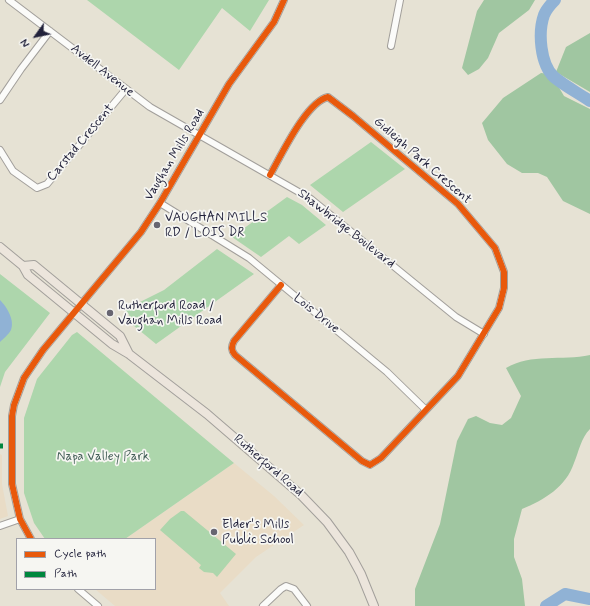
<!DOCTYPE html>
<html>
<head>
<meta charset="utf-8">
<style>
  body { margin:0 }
  #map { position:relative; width:590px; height:606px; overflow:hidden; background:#e6e2d4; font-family:Mynerve,sans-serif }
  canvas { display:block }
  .legend { position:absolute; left:16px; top:538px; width:140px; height:52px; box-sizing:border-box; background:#f6f6f2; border:1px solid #a1a1a9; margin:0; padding:5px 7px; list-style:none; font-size:12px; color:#22223b }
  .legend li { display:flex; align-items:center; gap:8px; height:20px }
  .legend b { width:20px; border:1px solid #a1a1a9 }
  .north { position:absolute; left:16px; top:16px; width:40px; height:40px; -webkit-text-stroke:3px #f6f6f2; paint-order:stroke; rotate:237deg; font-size:11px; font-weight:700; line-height:16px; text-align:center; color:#22223b }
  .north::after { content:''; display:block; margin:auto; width:14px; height:18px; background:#22223b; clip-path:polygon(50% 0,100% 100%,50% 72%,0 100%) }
</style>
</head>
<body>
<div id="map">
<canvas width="590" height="606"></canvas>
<ul class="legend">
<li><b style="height:5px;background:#e8590c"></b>Cycle path</li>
<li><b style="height:5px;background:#00873e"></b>Path</li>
</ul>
<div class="north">N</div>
</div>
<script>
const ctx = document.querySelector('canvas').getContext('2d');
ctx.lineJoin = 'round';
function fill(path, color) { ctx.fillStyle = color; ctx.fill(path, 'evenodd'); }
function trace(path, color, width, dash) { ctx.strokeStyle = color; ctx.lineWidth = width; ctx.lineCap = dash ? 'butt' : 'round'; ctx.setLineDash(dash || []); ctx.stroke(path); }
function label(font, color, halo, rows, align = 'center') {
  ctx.font = font + ' Mynerve,sans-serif'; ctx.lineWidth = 3.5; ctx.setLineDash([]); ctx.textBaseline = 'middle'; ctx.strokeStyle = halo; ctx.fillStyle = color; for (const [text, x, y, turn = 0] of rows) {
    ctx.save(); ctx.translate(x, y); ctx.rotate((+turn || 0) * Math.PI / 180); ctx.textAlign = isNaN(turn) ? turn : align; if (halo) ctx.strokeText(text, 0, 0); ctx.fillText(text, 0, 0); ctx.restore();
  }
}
const built = new Path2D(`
  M 0,454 L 2,455 L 2,484 L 8,516 L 0,519 Z
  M 234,463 L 274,496 L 304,525 L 256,557 L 220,593 L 229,606 L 115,606 L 95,589 L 155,589 L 155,539 L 125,539 Z`);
const green = new Path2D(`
  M 87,0 L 269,0 L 250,31 L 222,8 L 179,70 Z
  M 371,142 L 405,169 L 343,212 L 310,185 Z
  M 287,197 L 302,205 L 326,225 L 299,244 L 289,236 L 261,257 L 232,237 Z
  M 217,249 L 254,274 L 156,344 L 128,321 L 130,319 L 129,314 L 124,310 L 164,290 Z
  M 0,274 L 50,313 L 5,372 L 0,387 Z
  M 77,332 L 234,463 L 125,539 L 45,539 L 34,523 L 24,493 L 24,418 L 37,379 L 72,335 Z
  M 181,511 L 184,511 L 236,554 L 217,577 L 213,573 L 204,572 L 199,568 L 201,565 L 160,530 L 170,519 Z`);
const forest = new Path2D(`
  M 484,0 L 535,0 L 529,10 L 499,33 L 488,58 L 479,69 L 468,75 L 462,68 L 477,11 Z
  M 590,33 L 590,92 L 556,72 L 566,47 Z
  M 541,73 L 551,74 L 564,96 L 590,109 L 590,214 L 563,201 L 547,177 L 538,173 L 522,173 L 507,164 L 488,140 L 482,123 L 503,98 Z
  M 590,355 L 590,429 C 581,438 579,451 574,463 C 566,487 544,500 522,509 L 514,539 L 514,557 L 522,579 L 525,606 L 415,606 L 415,589 L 440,524 L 457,441 L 468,419 L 476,416 L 490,423 L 502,425 L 511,418 L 521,396 L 506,368 C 531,353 562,361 590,355 Z`);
const water = new Path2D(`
  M 0,300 C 7,307 15,320 11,330 C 9,334 3,339 0,342 Z`);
const river = new Path2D(`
  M 555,0 C 551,4 546,10 544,15 C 538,32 540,64 554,77 C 565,86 578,93 590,101
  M 546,606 L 565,594 L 590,599`);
const minor = new Path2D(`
  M 9,0 L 150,107 L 311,199 L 456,317 L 484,334
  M 391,46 L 400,0
  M 0,100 L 21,69 L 50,31
  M 0,150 L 13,171 L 37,188 L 47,184 L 126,89
  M 270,175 C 281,156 306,102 328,97 L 353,116 L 458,204 L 495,248 L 504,272 L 504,288 L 499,308 L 458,376 L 381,458 L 370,465 L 362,461 L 235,355 C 231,350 231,347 234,341 L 281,285
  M 160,203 L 249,258 L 387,372 L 425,409
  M 0,526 L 20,519
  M 31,539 L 20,519 L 12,484 L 12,416 L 14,405 L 24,378 L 43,350 L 141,232 L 160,203 L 229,84 L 274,22 L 284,0
  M 78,589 L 98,606
  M 263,606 L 281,589 L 286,586 L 294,589 L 307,606`);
const major = new Path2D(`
  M 0,247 L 23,266 L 28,275 L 112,344 L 129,354 L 207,414 L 301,495 L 327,522 L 349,552 L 361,574 L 374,606
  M 23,266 L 34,265 L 120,336 L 129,354`);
const quiet = new Path2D(`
  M 0,446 L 3,446`);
const cycleway = new Path2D(`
  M 270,175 C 281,156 306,102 328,97 L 353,116 L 458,204 L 495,248 L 504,272 L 504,288 L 499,308 L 458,376 L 381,458 L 370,465 L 362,461 L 235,355 C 231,350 231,347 234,341 L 281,285
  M 31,539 L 20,519 L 12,484 L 12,416 L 14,405 L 24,378 L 43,350 L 141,232 L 160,203 L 229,84 L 274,22 L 284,0`);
const markers = [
  [157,225,4,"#676571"],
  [110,313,4,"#676571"],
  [214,532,4,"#676571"]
];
const streetNames = [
  ["Avdell Avenue",102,71,38],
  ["Carstad Crescent",81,143,-50],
  ["Vaughan Mills Road",175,155,-59],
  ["Gidleigh Park Crescent",422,161,41],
  ["Shawbridge Boulevard",346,229,38],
  ["Lois Drive",316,314,39],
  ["Rutherford Road",268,466,41]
];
const poiNames = [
  ["VAUGHAN MILLS",165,218],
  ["RD / LOIS DR",165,233],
  ["Rutherford Road /",118,306],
  ["Vaughan Mills Road",118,321],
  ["Elder's Mills",222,525],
  ["Public School",222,540]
];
const parkNames = [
  ["Napa Valley Park",103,457]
];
fill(built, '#e9dcc6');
fill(green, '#add6ac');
fill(forest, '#a0c6a1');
fill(water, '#90b2d5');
trace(river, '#90b2d5', 12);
trace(minor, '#a29f9b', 8);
trace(major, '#a29f9b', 10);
trace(minor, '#fbfbf9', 6);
trace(major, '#ece5dc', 8);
trace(quiet, '#00873e', 5, [10, 5]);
trace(cycleway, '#e8590c', 6);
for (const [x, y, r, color] of markers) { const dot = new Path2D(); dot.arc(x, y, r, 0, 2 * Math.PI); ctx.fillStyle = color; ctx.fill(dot); trace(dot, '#f6f6f2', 1.5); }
label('13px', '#22223b', '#f6f6f2', streetNames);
label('13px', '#22223b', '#f6f6f2', poiNames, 'left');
label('13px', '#435e57', '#f6f6f2', parkNames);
</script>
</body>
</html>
